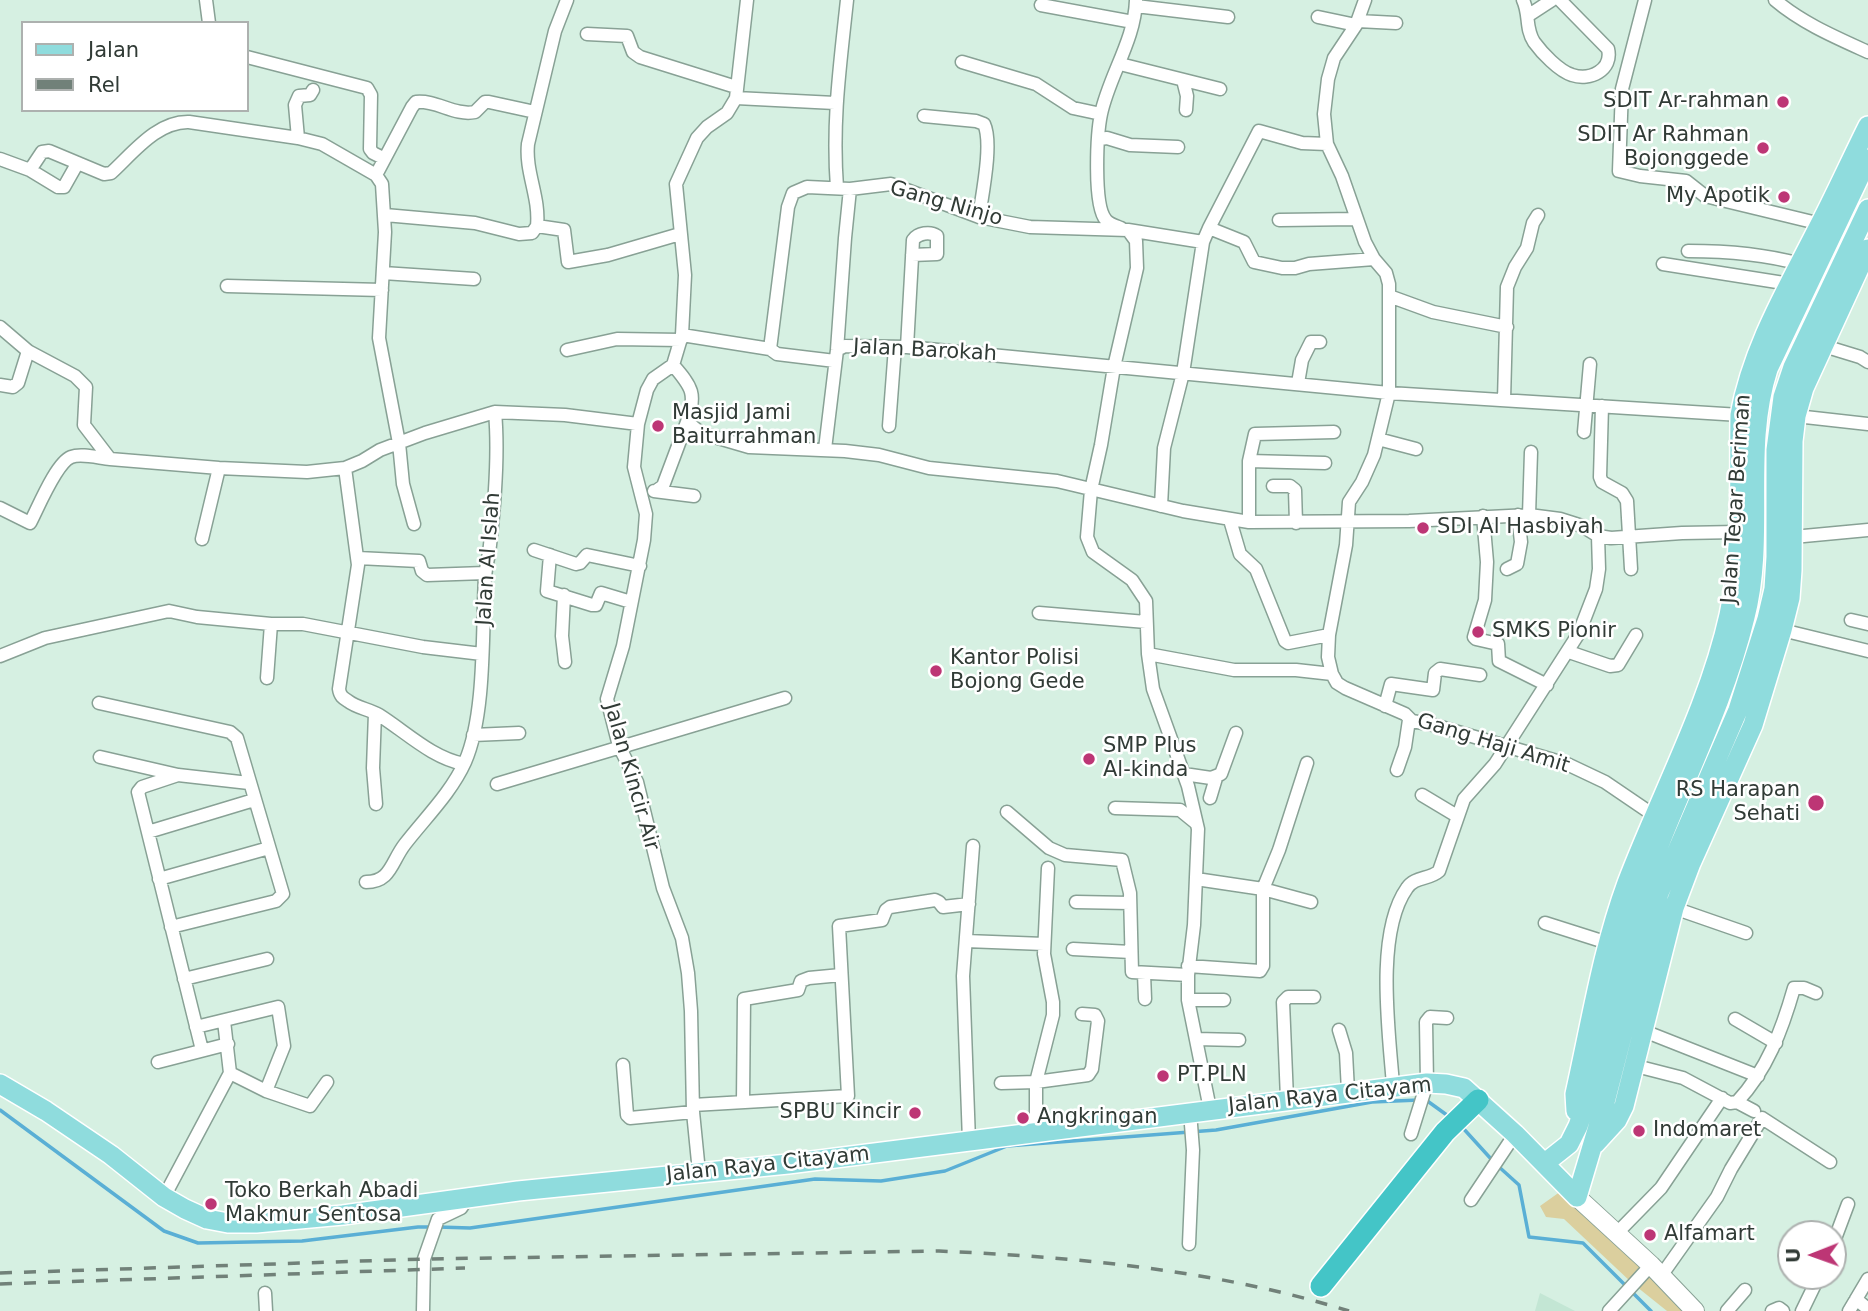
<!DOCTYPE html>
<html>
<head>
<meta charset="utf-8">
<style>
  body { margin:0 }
  #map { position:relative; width:1868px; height:1311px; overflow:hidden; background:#d6f0e2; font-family:"DejaVu Sans",sans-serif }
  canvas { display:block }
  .legend { position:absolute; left:21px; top:21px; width:228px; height:91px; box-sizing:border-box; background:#fff; border:2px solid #adb1af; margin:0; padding:9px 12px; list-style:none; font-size:21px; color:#313b36 }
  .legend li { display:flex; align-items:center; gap:14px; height:35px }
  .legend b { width:35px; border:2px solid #adb1af }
  .north { position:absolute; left:1777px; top:1220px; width:70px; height:70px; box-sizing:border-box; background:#fff; border:2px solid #adb1af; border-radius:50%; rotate:269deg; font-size:19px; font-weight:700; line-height:28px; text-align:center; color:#313b36 }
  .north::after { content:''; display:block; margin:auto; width:24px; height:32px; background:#bd3675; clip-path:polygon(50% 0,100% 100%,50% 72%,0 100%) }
</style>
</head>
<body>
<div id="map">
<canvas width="1868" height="1311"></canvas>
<ul class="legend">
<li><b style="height:9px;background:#8fdcdd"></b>Jalan</li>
<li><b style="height:9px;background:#718179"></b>Rel</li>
</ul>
<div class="north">U</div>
</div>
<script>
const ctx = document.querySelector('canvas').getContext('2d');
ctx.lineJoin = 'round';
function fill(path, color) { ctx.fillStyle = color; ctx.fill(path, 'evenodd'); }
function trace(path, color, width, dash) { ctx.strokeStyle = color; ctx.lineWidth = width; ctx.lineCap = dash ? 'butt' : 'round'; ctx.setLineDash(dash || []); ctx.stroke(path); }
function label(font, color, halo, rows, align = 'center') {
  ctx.font = font + ' "DejaVu Sans",sans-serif'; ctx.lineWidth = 5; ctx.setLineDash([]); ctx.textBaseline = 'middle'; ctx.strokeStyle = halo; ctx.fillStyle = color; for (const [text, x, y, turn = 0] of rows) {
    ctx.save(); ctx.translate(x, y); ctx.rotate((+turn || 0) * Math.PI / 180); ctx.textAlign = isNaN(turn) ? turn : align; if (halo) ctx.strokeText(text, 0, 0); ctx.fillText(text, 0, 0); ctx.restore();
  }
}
const built = new Path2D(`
  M 1540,1293 L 1575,1311 L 1535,1311 Z`);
const green = new Path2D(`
  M 1564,1189 L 1686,1311 L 1667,1311 L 1632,1283 L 1564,1219 L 1546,1217 L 1540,1206 Z`);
const stream = new Path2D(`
  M 1426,1100 L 1451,1118
  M 0,1110 L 164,1231 L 198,1243 L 302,1241 L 418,1227 L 430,1227
  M 1462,1127 L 1492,1160
  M 1498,1166 L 1519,1185 L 1529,1237 L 1583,1243 L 1651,1311
  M 438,1227 L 470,1228 L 815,1179 L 881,1181 L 945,1171 L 1007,1146 L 1216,1130 L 1372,1102 L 1419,1100`);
const street = new Path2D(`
  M 206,0 L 209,23
  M 567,0 L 555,31 L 528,144 C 525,172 540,197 537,226 L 564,230 L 568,262 L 608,255 L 680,234
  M 1365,0 L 1356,25 L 1334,58 L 1328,79 L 1324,114 L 1327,144 L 1342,176 L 1365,242 L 1374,259 L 1386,273 L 1389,284 L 1389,393 L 1374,455 L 1362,482 L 1349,502 L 1346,545 L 1329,635 L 1328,657 L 1332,674 L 1337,683 L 1345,688 L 1405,714 L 1412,721 L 1434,725 L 1567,764 L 1605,782 L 1655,816
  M 1523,0 C 1530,15 1525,28 1534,42 C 1542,53 1559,71 1572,75 C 1590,81 1613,70 1608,49 L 1560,0
  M 1645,0 L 1622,89 L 1619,171 L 1640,176 L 1686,181 L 1705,196 L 1821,224
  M 1775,0 C 1802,23 1835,37 1868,52
  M 1041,5 L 1133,22
  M 1136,6 L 1228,17
  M 1529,15 L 1552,0
  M 1318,17 L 1356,25
  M 1358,21 L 1396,23
  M 587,34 L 627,36 L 633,52 L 640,57 L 736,87
  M 247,57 L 367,88 L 371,95 L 370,149 L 373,153 L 383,158
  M 962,62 L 1036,84 L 1073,108 L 1101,114
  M 1120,64 L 1220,89
  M 1183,80 L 1187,96 L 1186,110
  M 736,98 L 835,103
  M 924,116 L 976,121 L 984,124 C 993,143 982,195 979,217
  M 298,138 L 295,105 L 299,96 L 310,95 L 313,90
  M 1100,139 L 1107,138 L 1130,145 L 1178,147
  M 0,159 L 30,170 L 42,152 L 49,151 L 104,174 L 111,173 C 133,153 157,121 189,122 L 298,138 L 322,144 L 376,175 L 382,184 L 385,232 L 379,338 L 399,443 L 403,484 L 414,524
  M 30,170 L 58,187 L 64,187 L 77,164
  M 376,175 L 412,107 L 416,102 C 437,100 454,116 475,112 L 485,102 L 489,102 L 535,112
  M 837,188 C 832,121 840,66 847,0
  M 385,215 L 475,223 L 519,234 L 532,233 L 537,226
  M 1279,220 L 1357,219
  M 1121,228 C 1116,226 1109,224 1106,220 C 1093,206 1097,133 1101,114 C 1109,76 1135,40 1136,0
  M 1209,228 L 1244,242 L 1254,262 L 1282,268 L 1295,268 L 1309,264 L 1374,259
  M 1128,230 L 1136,241 L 1137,268 L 1114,367 L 1101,445 L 1091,490 L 1087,537 L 1093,552 L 1132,580 L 1146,601 L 1148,654 L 1153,689 L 1188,786 L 1198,829 L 1194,925 L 1188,975 L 1188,1000 L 1210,1109
  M 1688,251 C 1725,251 1764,254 1800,264
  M 1663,264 L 1790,284
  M 383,273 L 474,279
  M 227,286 L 382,290
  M 1389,296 L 1433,312 L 1507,327
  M 0,327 L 28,351 L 75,376 L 86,387 L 84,425 L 110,459 L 219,468 L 307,472 L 345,468 L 362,461 L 380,450 L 425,433 L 495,412 L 565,415 L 638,424
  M 682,335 L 770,349
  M 1824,346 L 1860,357 L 1868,362
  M 907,347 L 913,240 C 918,233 930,231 937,236 L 937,254 L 912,255
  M 567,350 L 617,339 L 681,340
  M 837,350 L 845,346 L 907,347 L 1389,393 L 1740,415
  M 835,361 L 777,354 L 770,349 L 788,207 L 793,193 L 807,187 L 850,189 L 891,184 L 979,217 L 1030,227 L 1128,230 L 1203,242
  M 673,365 C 692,387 697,394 687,422 L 701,433 L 749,447 L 845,451 L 879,455 L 929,468 L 1057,481 L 1183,511 L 1249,522 L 1409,521 L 1529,515 L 1560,519 L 1582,526 L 1598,536 L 1611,538 L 1682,533 L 1738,532
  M 1298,383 L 1302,360 L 1311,342 L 1320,342
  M 0,385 L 13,387 L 18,383 L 28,351
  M 1504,400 L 1507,287 L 1515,267 L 1527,248 L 1533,223 L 1538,215
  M 1602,406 L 1600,477 L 1602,482 L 1622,493 L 1627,501 L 1631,569
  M 1796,416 L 1868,424
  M 889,426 L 895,347
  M 1584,432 L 1590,364
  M 1378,439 L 1416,449
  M 825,449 L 837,350 L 845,238 L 850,189
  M 1249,461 L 1325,463
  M 345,468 L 358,565 L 339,689 C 340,696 343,698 348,701 C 357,708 369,709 379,715 C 406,732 432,758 464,764
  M 1273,486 L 1290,486 L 1295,490 L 1296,523
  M 654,491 L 694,496
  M 656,491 L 663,486 L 687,422
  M 1161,506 L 1164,448 L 1183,373 L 1203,242 L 1209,228 L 1259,131 L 1302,143 L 1327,144
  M 0,508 L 30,523 C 38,508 56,463 71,457 C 81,453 99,458 110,459
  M 1529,515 L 1531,452
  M 1483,516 L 1487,562 L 1485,600 L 1474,637 L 1476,639 L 1498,644 L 1499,661 L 1547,685
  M 1230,520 L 1240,554 L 1256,569 L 1285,641 L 1288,643 L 1329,635
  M 1249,522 L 1249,461 L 1255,434 L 1334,432
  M 1793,537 L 1868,530
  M 202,539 L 219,468
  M 534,550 L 576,564 L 580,563 L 587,555 L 640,566
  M 550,555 L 547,591 L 592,605 L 596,605 L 601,593 L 631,602
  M 358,558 L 419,561 L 422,571 L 427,575 L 485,573
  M 1507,569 L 1517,564 L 1521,542 L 1518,515
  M 564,595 L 562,636 L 565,662
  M 1039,613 L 1146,622
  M 1851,620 L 1868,624
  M 1782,630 L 1868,651
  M 1569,652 L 1610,666 L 1618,665 L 1636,635
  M 1148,654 L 1234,670 L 1296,670 L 1332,674
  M 0,656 L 45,638 L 169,611 L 197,617 L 271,624 L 303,624 L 423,647 L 482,654
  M 267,678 L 271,624
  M 99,703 L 230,732 L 237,738 L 283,894 L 276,901 L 171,927
  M 1385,706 L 1391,684 L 1433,690 L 1435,673 L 1440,669 L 1480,675
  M 375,713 L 373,768 L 376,804
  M 473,735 L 519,733
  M 100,757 L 178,775 L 249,783
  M 1397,770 L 1405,747 L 1409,720
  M 1184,774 L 1211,778 L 1221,774 L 1236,733
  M 178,775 L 142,787 L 138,792 L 202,1050
  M 497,784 L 785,698
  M 1422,795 L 1457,816
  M 1210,798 L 1216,778
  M 1115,808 L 1180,810 L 1196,823
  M 1007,812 L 1049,848 L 1065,855 L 1122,860 L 1130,893 L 1132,972 L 1188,975
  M 148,832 L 254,800
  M 159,879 L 269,848
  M 1196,879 L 1263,889 L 1311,902
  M 366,882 C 391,882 391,862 405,844 C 425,818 451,793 465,762 C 486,714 482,630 485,577 C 486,566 489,556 490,545 C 495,501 499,455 495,412
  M 1076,902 L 1130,903
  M 1674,908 L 1746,933
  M 1545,923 L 1608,943
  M 966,941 L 1044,944
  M 1073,949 L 1131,952
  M 1188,966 L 1260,971 L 1263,966 L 1263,889 L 1279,850 L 1307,763
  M 1144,974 L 1145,999
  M 184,979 L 267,959
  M 1188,1000 L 1224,1000
  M 1735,1019 L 1776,1043
  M 196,1027 L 278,1007 L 284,1046 L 266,1091 L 230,1073
  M 1339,1030 L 1346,1053 L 1348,1091
  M 1644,1031 L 1758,1076
  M 1196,1039 L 1239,1040
  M 158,1062 L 228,1044
  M 623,1065 L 627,1115 L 630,1118 L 693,1112
  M 1636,1066 L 1683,1078 L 1730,1103 L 1737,1102 C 1767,1070 1782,1030 1794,988 L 1804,988 L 1816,993
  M 1001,1083 L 1036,1082 L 1053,1015 L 1053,1002 L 1044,954 L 1048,868
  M 1393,1085 C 1389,1032 1375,933 1407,888 C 1415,876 1429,880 1439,871 L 1464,799 L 1495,764 L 1579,633 L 1596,589 L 1599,569 L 1598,536
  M 266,1091 L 310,1106 L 327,1082
  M 1287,1099 L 1283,1002 L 1288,997 L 1314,997
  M 743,1101 L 744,999 L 798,990 L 801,981 L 809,978 L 841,975
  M 1737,1102 L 1754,1111
  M 693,1105 L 848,1096 L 839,926 L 882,920 L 886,910 L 890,907 L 935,900 L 939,902 L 943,907 L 969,904
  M 1036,1132 L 1036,1082 L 1088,1075 L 1092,1069 L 1098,1021 L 1095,1015 L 1082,1014
  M 1411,1134 L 1427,1083 L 1426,1022 L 1430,1017 L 1447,1018
  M 969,1141 L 963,976 L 973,846
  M 699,1172 L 693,1112 L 691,1011 L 688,973 L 682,938 L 663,888 L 637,782 L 619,746 L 607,699 L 623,646 L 644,540 L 646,514 L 634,467 L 638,424 L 647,390 L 653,379 L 673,365 L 682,335 L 685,275 L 676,184 L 697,138 L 707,127 L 727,113 L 736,98 L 747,0
  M 164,1197 L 230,1073 L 224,1021
  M 1471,1200 L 1515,1134
  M 1617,1233 L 1661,1188 L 1722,1098
  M 1189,1244 L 1193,1150 L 1190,1112
  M 1833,1244 L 1848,1204
  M 1661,1276 L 1717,1197 L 1731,1169 L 1762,1118 L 1830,1162
  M 265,1293 L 266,1311
  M 1856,1299 L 1868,1309
  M 423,1311 L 424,1259 L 438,1219 L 461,1208 L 467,1199
  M 1609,1311 L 1651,1265
  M 1727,1311 L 1745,1290
  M 1772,1311 L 1779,1308 L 1783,1311
  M 1802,1311 L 1819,1276
  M 1849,1311 L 1868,1279`);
const secondary = new Path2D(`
  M 1577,1197 L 1651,1265 L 1695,1311`);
const primary = new Path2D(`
  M 0,1084 L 46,1111 L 111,1155 L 164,1197 L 185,1209 L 207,1219 L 228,1223 L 256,1223 L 343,1215 L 518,1191 L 788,1164 L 1427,1083 L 1446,1084 L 1464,1088 L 1515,1134 L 1577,1197
  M 1576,1111 L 1575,1094 C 1591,1023 1602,951 1627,883 C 1660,796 1709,706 1729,615 C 1743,550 1739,481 1740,415 C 1752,349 1786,291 1816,232 C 1834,198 1850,162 1868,126
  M 1595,1144 L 1617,1120 L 1624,1106 L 1674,908 L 1691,863 L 1753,725 L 1782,630 L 1790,598 L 1792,570 L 1793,441 L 1796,416 L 1804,388 L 1868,249
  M 1545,1163 L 1569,1144 L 1578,1126 C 1606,1050 1616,968 1642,890 C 1674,798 1722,712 1745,617 C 1766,535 1742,450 1768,369 L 1868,159
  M 1577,1197 L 1603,1110 L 1659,893 L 1738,710 L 1767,619 L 1774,589 L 1776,557 L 1776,450 L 1783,397 L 1793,367 L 1868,209`);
const highway = new Path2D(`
  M 1321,1286 L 1445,1132 L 1478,1100`);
const rail = new Path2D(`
  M 0,1273 L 424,1259 L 939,1251 C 1076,1257 1218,1270 1349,1311
  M 0,1284 L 465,1268`);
const markers = [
  [1783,102,7,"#bd3675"],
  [1763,148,7,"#bd3675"],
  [1784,197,7,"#bd3675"],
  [658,426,7,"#bd3675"],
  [1423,528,7,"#bd3675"],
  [1478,632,7,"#bd3675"],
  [936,671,7,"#bd3675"],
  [1089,759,7,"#bd3675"],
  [1816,803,9,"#bd3675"],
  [1163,1076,7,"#bd3675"],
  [915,1113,7,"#bd3675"],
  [1023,1118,7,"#bd3675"],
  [1639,1131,7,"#bd3675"],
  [211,1204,7,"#bd3675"],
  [1650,1235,7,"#bd3675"]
];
const poiNames = [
  ["SDIT Ar-rahman",1769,102,"right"],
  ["SDIT Ar Rahman",1749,136,"right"],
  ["Bojonggede",1749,160,"right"],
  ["My Apotik",1770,197,"right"],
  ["Masjid Jami",672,414],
  ["Baiturrahman",672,438],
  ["SDI Al Hasbiyah",1437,528],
  ["SMKS Pionir",1492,632],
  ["Kantor Polisi",950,659],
  ["Bojong Gede",950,683],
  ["SMP Plus",1103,747],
  ["Al-kinda",1103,771],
  ["RS Harapan",1800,791,"right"],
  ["Sehati",1800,815,"right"],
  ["PT.PLN",1177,1076],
  ["SPBU Kincir",901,1113,"right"],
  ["Angkringan",1037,1118],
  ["Indomaret",1653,1131],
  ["Toko Berkah Abadi",225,1192],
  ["Makmur Sentosa",225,1216],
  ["Alfamart",1664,1235]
];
const streetNames = [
  ["Gang Ninjo",946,204,16],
  ["Jalan Barokah",925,351,3],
  ["Jalan Tegar Beriman",1737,499,-86],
  ["Jalan Al Islah",489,559,-86],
  ["Gang Haji Amit",1493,744,17],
  ["Jalan Kincir Air",631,777,74],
  ["Jalan Raya Citayam",1330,1096,-6],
  ["Jalan Raya Citayam",768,1165,-6]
];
fill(built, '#c3e6d4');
fill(green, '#dbcf9e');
trace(stream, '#5aafd5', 3.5);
trace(street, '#88a195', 15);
trace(secondary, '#88a195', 20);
trace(primary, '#fff', 22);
trace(highway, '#fff', 24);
trace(street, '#fff', 12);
trace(secondary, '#fff', 18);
trace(primary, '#8fdcdd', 19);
trace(highway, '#44c5c7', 21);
trace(rail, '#718179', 3.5, [12, 12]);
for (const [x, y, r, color] of markers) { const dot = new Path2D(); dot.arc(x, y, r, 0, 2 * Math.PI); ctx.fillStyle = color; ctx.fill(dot); trace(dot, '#fff', 2.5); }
label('21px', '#313b36', '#fff', poiNames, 'left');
label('21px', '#313b36', '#fff', streetNames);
</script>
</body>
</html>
